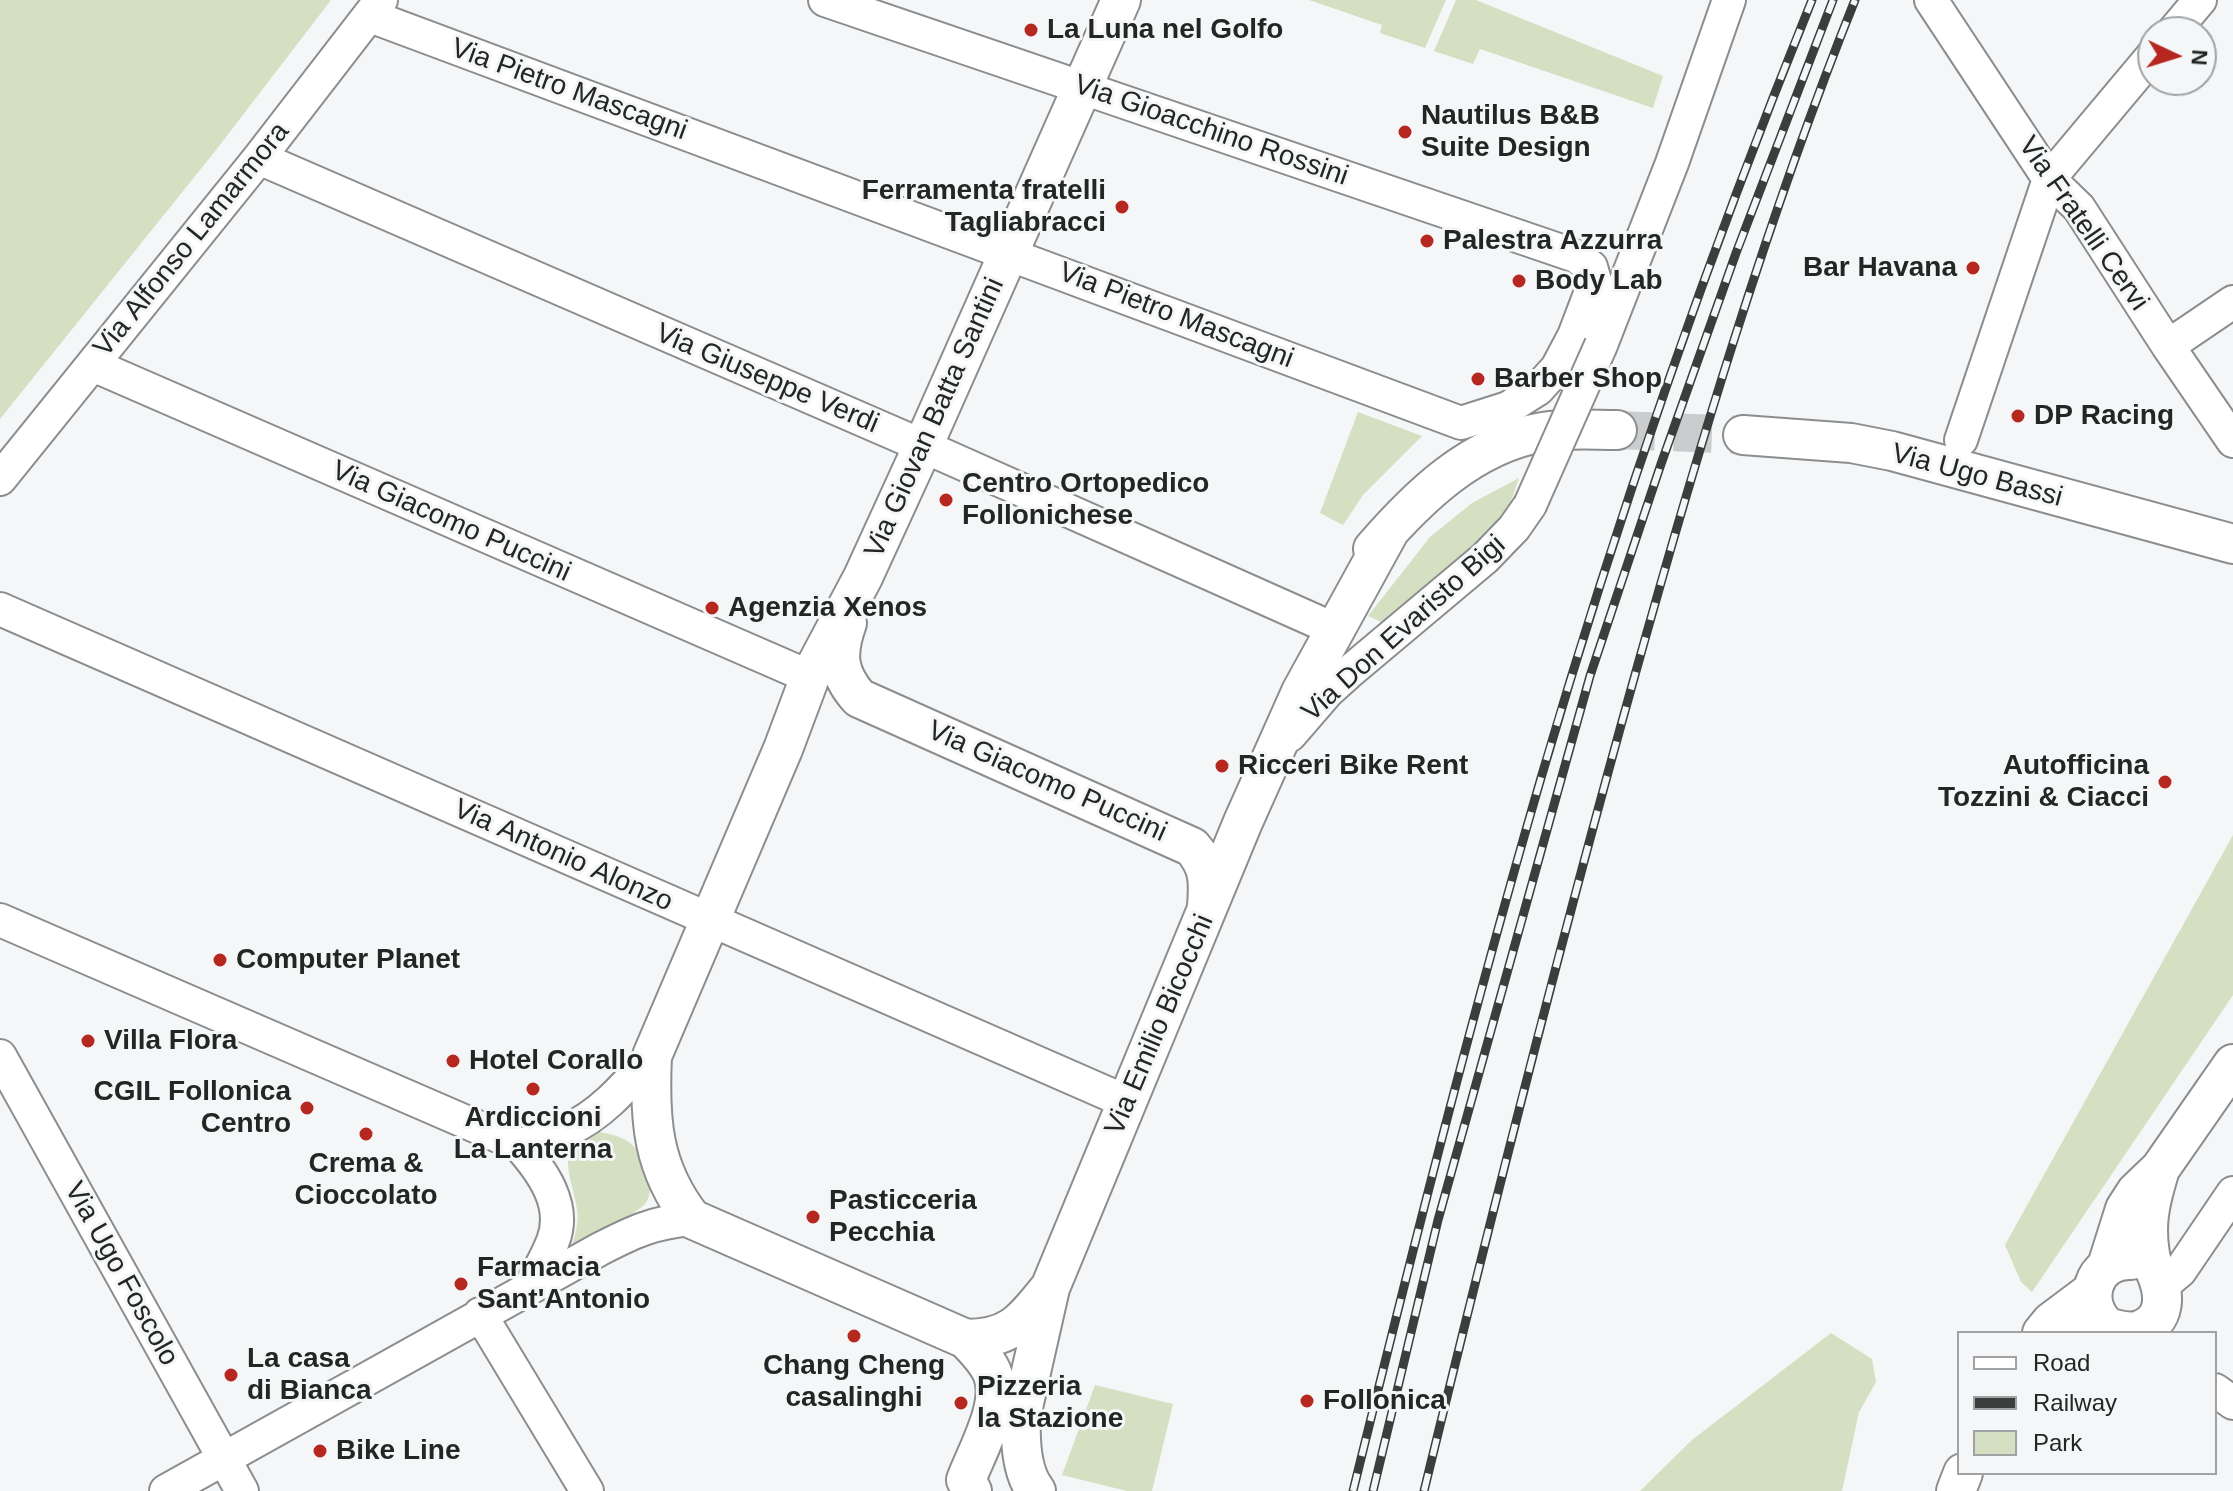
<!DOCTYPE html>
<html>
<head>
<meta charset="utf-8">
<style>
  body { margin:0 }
  #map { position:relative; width:2233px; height:1491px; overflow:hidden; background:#f4f6f8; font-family:Arial,sans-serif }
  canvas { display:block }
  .legend { position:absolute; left:1957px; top:1331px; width:260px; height:144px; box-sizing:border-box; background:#f4f6f8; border:2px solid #a1a2a4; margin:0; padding:10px 14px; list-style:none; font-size:24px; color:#242525 }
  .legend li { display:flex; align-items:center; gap:16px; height:40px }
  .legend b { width:40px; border:2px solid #a1a2a4 }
  .north { position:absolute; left:2137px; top:16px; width:80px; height:80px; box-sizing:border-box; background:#f4f6f8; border:2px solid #a1a2a4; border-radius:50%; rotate:94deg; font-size:22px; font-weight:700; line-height:32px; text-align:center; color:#242525 }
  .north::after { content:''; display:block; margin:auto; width:28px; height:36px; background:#b6281f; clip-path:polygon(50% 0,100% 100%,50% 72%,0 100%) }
</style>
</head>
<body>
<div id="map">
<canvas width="2233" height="1491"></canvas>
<ul class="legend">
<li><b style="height:10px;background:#fff"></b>Road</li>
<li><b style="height:10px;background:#3c3e3e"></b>Railway</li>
<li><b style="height:22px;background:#d4e0c1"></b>Park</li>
</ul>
<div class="north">N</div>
</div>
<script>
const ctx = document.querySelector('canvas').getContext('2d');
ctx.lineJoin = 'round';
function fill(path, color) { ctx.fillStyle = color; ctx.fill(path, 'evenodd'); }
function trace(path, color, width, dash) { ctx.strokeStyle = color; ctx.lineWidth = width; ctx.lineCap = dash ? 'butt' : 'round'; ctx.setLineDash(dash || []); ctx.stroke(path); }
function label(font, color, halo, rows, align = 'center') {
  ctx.font = font + ' Arial,sans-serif'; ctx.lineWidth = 6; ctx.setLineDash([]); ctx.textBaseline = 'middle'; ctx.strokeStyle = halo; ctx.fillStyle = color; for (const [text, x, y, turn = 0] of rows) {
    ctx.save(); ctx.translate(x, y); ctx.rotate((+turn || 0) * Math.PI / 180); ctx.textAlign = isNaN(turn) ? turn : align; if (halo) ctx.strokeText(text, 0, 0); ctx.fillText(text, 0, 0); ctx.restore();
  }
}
const green = new Path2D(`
  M 0,0 L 331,0 L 216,150 L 0,419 Z
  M 1309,0 L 1446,0 L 1425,48 L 1380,33 L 1382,25 Z
  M 1456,0 L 1476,0 L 1663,76 L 1653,108 L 1480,49 L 1473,64 L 1434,51 Z
  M 1358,412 L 1422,436 L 1363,495 L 1343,525 L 1320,513 Z
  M 1519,478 L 1508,510 L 1489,539 L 1388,625 L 1368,616 L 1430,537 L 1472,503 Z
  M 2233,835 L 2233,995 L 2032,1292 L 2021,1282 L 2005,1245 Z
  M 599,1132 C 610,1134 620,1136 629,1142 C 643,1153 659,1190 644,1205 C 633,1216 588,1237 572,1247 C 575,1234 579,1222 577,1209 C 572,1174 551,1146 599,1132 Z
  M 1831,1333 L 1872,1359 L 1876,1382 L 1859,1412 L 1842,1491 L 1640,1491 L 1692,1440 Z
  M 1095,1385 L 1173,1404 L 1152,1491 L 1127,1491 L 1062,1475 Z`);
const tertiaryTunnel = new Path2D(`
  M 1617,430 L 1743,435`);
const minor = new Path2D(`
  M 1931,0 L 2049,179 L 2079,208 L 2168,346 L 2233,441
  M 370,16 L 1461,423 L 1508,408 L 1538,389 L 1557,368 L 1574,336 L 1595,281 L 1591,267 L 1576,256 L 825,0
  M 2173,32 L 2200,0
  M 259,158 L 923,446 L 1318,622
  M 1601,345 L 1672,163 L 1729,0
  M 2168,346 L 2233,302
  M 93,365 L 810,677
  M 1961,440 L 2049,179 L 2153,55
  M 0,479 L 259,158 L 381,0
  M 0,609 L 1127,1102
  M 1290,735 L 1328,691 L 1348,673 L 1485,558 L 1514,528 L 1530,505
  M 0,920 L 519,1145 C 542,1171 567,1205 553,1241 C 547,1257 538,1272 530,1287
  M 0,1056 L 242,1491
  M 519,1145 C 535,1140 552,1137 567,1130 C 602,1115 628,1083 652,1056
  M 2162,1286 L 2180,1271 L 2233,1193
  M 480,1314 L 587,1491
  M 2215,1390 L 2233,1403
  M 166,1491 L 600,1249 C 633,1232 654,1222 692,1219`);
const tertiary = new Path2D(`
  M 1743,435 L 1851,443 L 1892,451 L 2233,544
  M 1373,549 C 1418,497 1472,444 1543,432 C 1567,428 1593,430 1617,430
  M 847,623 C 836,654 837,673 859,698 L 1192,847 C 1209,866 1209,881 1207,906
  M 2107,1266 L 2125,1209 L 2136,1192 L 2160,1169 L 2233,1064
  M 2109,1328 C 2079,1305 2092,1259 2131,1260
  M 2042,1333 L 2051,1322 L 2087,1295
  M 2073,1333 C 2084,1329 2098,1326 2110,1328 C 2120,1330 2128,1334 2140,1330 C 2167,1320 2165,1294 2156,1273 C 2150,1262 2148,1243 2148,1230 C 2148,1209 2154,1189 2160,1169
  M 966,1339 C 1010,1339 1022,1322 1048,1290
  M 972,1491 L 966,1480 C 977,1451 1004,1405 993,1375 C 988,1361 976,1350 966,1339 L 692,1219 C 652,1168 649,1120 652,1056 L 783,749 L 810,677 L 863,577 L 923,446 L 1121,0
  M 1036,1491 C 1021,1472 1020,1440 1021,1416 L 1050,1288 L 1243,822 L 1301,692 L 1390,530
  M 1956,1491 L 1963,1473`);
const rail = new Path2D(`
  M 1353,1491 C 1412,1252 1472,1014 1541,778 C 1618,515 1709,254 1812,0
  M 1373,1491 L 1438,1220 L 1590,676 L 1661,464 L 1736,253 L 1833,0
  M 1424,1491 C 1490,1220 1558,951 1633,682 C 1697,452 1766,222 1855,0`);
const minorBridge = new Path2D(`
  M 1530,505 L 1601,345`);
const markers = [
  [1031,30,8,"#b6281f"],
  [1405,132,8,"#b6281f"],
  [1122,207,8,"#b6281f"],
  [1427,241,8,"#b6281f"],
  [1973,268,8,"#b6281f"],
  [1519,281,8,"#b6281f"],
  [1478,379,8,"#b6281f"],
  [2018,416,8,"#b6281f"],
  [946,500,8,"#b6281f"],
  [712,608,8,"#b6281f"],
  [1222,766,8,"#b6281f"],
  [2165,782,8,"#b6281f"],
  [220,960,8,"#b6281f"],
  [88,1041,8,"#b6281f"],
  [453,1061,8,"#b6281f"],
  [533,1089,8,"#b6281f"],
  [307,1108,8,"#b6281f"],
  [366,1134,8,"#b6281f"],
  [813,1217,8,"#b6281f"],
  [461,1284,8,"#b6281f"],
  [854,1336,8,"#b6281f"],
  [231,1375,8,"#b6281f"],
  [1307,1401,8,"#b6281f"],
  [961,1403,8,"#b6281f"],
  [320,1451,8,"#b6281f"]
];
const poiNames = [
  ["La Luna nel Golfo",1047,30],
  ["Nautilus B&B",1421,116],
  ["Suite Design",1421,148],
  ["Ferramenta fratelli",1106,191,"right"],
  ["Tagliabracci",1106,223,"right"],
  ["Palestra Azzurra",1443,241],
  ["Bar Havana",1957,268,"right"],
  ["Body Lab",1535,281],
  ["Barber Shop",1494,379],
  ["DP Racing",2034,416],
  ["Centro Ortopedico",962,484],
  ["Follonichese",962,516],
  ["Agenzia Xenos",728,608],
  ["Ricceri Bike Rent",1238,766],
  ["Autofficina",2149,766,"right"],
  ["Tozzini & Ciacci",2149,798,"right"],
  ["Computer Planet",236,960],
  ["Villa Flora",104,1041],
  ["Hotel Corallo",469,1061],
  ["CGIL Follonica",291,1092,"right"],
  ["Centro",291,1124,"right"],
  ["Ardiccioni",533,1118,"center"],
  ["La Lanterna",533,1150,"center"],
  ["Crema &",366,1164,"center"],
  ["Cioccolato",366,1196,"center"],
  ["Pasticceria",829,1201],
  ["Pecchia",829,1233],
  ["Farmacia",477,1268],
  ["Sant'Antonio",477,1300],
  ["La casa",247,1359],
  ["di Bianca",247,1391],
  ["Chang Cheng",854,1366,"center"],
  ["casalinghi",854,1398,"center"],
  ["Pizzeria",977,1387],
  ["la Stazione",977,1419],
  ["Follonica",1323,1401],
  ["Bike Line",336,1451]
];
const streetNames = [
  ["Via Pietro Mascagni",569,90,20],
  ["Via Gioacchino Rossini",1211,131,19],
  ["Via Fratelli Cervi",2083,224,55],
  ["Via Alfonso Lamarmora",192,240,-51],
  ["Via Pietro Mascagni",1176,316,21],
  ["Via Giuseppe Verdi",767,379,23],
  ["Via Giovan Batta Santini",935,418,-66],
  ["Via Ugo Bassi",1977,476,15],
  ["Via Giacomo Puccini",451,522,24],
  ["Via Don Evaristo Bigi",1404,629,-42],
  ["Via Giacomo Puccini",1047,782,24],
  ["Via Antonio Alonzo",563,856,24],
  ["Via Emilio Bicocchi",1160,1025,-67],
  ["Via Ugo Foscolo",121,1274,61]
];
fill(green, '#d4e0c1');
trace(tertiaryTunnel, '#caccce', 38, [38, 19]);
trace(minor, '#8b8d8e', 36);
trace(tertiary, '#8b8d8e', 42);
trace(minor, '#fff', 32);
trace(tertiary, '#fff', 38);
trace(rail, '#3c3e3e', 9);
trace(rail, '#f4f6f8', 6, [18]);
trace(minorBridge, '#8b8d8e', 36, []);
trace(minorBridge, '#fff', 32);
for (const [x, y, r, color] of markers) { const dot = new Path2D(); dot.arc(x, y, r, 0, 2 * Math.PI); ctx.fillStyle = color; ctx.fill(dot); trace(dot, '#f4f6f8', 3); }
label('bold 28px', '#242525', '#f4f6f8', poiNames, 'left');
label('28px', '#242525', '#f4f6f8', streetNames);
</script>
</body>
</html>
